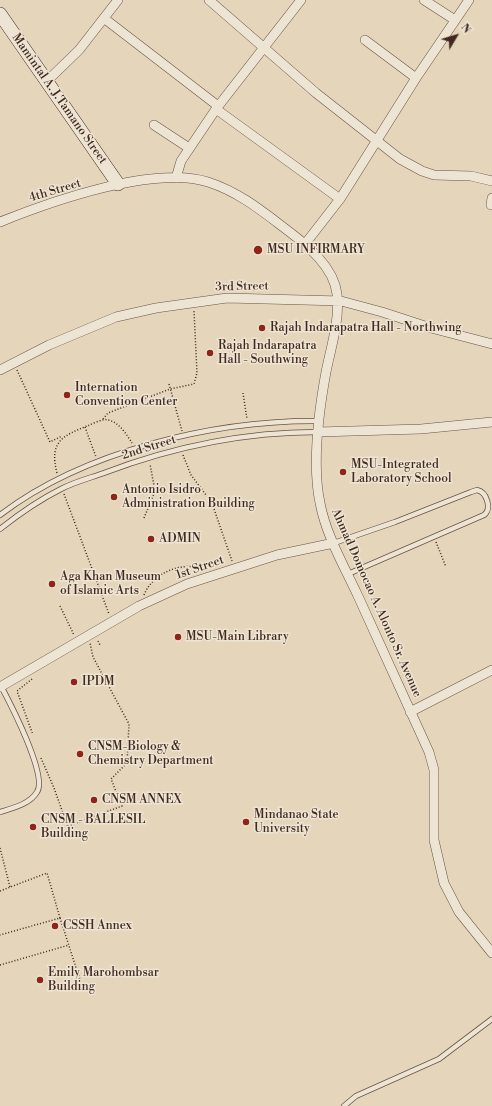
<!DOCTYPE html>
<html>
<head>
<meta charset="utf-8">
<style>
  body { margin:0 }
  #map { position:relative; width:492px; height:1106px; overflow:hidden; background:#e4d5bb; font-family:"Libre Bodoni",serif }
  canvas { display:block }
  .north { position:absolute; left:436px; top:16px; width:40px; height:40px; -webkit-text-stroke:3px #ede4d3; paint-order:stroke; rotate:52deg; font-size:11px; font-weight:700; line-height:16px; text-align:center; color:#42281e }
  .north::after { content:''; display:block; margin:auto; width:14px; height:18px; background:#42281e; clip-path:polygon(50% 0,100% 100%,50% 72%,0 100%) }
</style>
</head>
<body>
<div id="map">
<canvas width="492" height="1106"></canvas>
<div class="north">N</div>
</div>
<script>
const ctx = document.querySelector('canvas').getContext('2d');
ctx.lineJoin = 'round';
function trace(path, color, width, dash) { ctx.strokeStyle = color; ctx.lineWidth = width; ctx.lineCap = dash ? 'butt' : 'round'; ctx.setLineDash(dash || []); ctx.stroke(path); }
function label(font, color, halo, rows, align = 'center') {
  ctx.font = font + ' "Libre Bodoni",serif'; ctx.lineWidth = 3; ctx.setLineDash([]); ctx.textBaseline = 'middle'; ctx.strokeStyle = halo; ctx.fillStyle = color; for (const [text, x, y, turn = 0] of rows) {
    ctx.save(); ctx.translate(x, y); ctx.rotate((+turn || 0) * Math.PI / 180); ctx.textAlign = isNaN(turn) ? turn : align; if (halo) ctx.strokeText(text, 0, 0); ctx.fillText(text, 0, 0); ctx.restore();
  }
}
const path = new Path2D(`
  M 254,291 L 255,283
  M 17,370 L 50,442 L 62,436
  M 169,384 L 182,431
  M 243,393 L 247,419
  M 103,419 L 108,413 L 170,389 L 194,384 L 197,373 L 194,311
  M 85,427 L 96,457
  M 183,455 L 191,475 L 212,503 L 232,561
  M 57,473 C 49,442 62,436 87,426 C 93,424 102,418 108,420 C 119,422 127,435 132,443
  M 64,494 L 109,614
  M 144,518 L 155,491 L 150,464
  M 436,542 L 446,567
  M 144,595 C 153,572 183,561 205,569
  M 60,606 L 74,635
  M 98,641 L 100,645
  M 32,679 L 17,691 L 33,735
  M 41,758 L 54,788 L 69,830
  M 68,826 L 122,806 L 111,779 L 127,763 L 129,724 L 93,657 L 90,643
  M 0,848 L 10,887
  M 0,891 L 47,873 L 60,918 L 0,935
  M 60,918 L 81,983
  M 0,965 L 69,945`);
const lane = new Path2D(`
  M 0,515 C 84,451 214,420 319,421
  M 0,529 C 19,514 39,500 61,489 C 74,482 90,478 104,473 C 172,447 244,432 318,432
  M 334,543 L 395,522 L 471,492 L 477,490 C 487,492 492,509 484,515 L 348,574
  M 0,812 C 13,808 30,804 37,792 C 48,776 10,703 1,686
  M 344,1106 L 356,1096 L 439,1059 L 492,1019`);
const street = new Path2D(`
  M 209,0 L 316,93 L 400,159 L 422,171 L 434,175 L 471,176 L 492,181
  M 424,0 L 455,20
  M 105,19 L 218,106
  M 365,40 L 416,78 L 469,0
  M 47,81 L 79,50 L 118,0
  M 216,109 L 340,199
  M 154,125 L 189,148
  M 176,178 L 181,161 L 216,109 L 301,0
  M 491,205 L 492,198
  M 0,222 C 52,201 154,165 208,182 C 239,192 262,211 287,230 C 307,245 334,267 337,294 C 340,320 331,347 326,372 C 319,410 312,465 320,503 C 326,535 344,566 358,596 C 382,648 405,700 429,752 L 434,770 L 434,840 L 444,883 L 459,912 L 492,953
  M 305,244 L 340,199 L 416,78
  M 0,370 L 49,345 L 116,317 L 156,308 L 227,298 L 341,301 L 382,312 L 431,328 L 492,344
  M 318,432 L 421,429 L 492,422
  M 0,687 L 139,606 L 187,584 L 277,555 L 334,543
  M 410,712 L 492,670`);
const secondary = new Path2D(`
  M 0,14 L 118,184`);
const markers = [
  [258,250,5,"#8f2418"],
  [262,328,4,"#8f2418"],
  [210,353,4,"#8f2418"],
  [67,395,4,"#8f2418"],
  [343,472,4,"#8f2418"],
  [114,497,4,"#8f2418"],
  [151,539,4,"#8f2418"],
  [52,584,4,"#8f2418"],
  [178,637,4,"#8f2418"],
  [74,682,4,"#8f2418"],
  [80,754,4,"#8f2418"],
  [94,800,4,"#8f2418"],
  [246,822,4,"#8f2418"],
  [33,827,4,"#8f2418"],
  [55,926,4,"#8f2418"],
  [40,980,4,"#8f2418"]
];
const streetNames = [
  ["Mamintal A. J.Tamano Street",59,99,55],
  ["4th Street",55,191,-17],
  ["3rd Street",242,287,-1],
  ["2nd Street",149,448,-17],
  ["1st Street",200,568,-19],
  ["Ahmad Domocao A. Alonto Sr. Avenue",376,603,66]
];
const poiNames = [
  ["MSU INFIRMARY",267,250],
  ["Rajah Indarapatra Hall - Northwing",270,328],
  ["Rajah Indarapatra",218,346],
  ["Hall - Southwing",218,360],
  ["Internation",75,388],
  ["Convention Center",75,402],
  ["MSU-Integrated",351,465],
  ["Laboratory School",351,479],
  ["Antonio Isidro",122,490],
  ["Administration Building",122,504],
  ["ADMIN",159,539],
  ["Aga Khan Museum",60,577],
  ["of Islamic Arts",60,591],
  ["MSU-Main Library",186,637],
  ["IPDM",82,682],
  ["CNSM-Biology &",88,747],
  ["Chemistry Department",88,761],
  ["CNSM ANNEX",102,800],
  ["Mindanao State",254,815],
  ["University",254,829],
  ["CNSM - BALLESIL",41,820],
  ["Building",41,834],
  ["CSSH Annex",63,926],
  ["Emily Marohombsar",48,973],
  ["Building",48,987]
];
trace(lane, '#6a5345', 6);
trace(street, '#6a5345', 10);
trace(secondary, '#42281e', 14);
trace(path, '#42281e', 1.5, [1, 2]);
trace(lane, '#ede4d3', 4.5);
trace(street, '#ede4d3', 9);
trace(secondary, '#ede4d3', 13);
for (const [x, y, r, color] of markers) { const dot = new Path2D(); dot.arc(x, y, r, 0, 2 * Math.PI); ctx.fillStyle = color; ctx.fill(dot); trace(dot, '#ede4d3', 1.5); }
label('12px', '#42281e', '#ede4d3', streetNames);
label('12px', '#42281e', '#ede4d3', poiNames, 'left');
</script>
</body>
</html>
